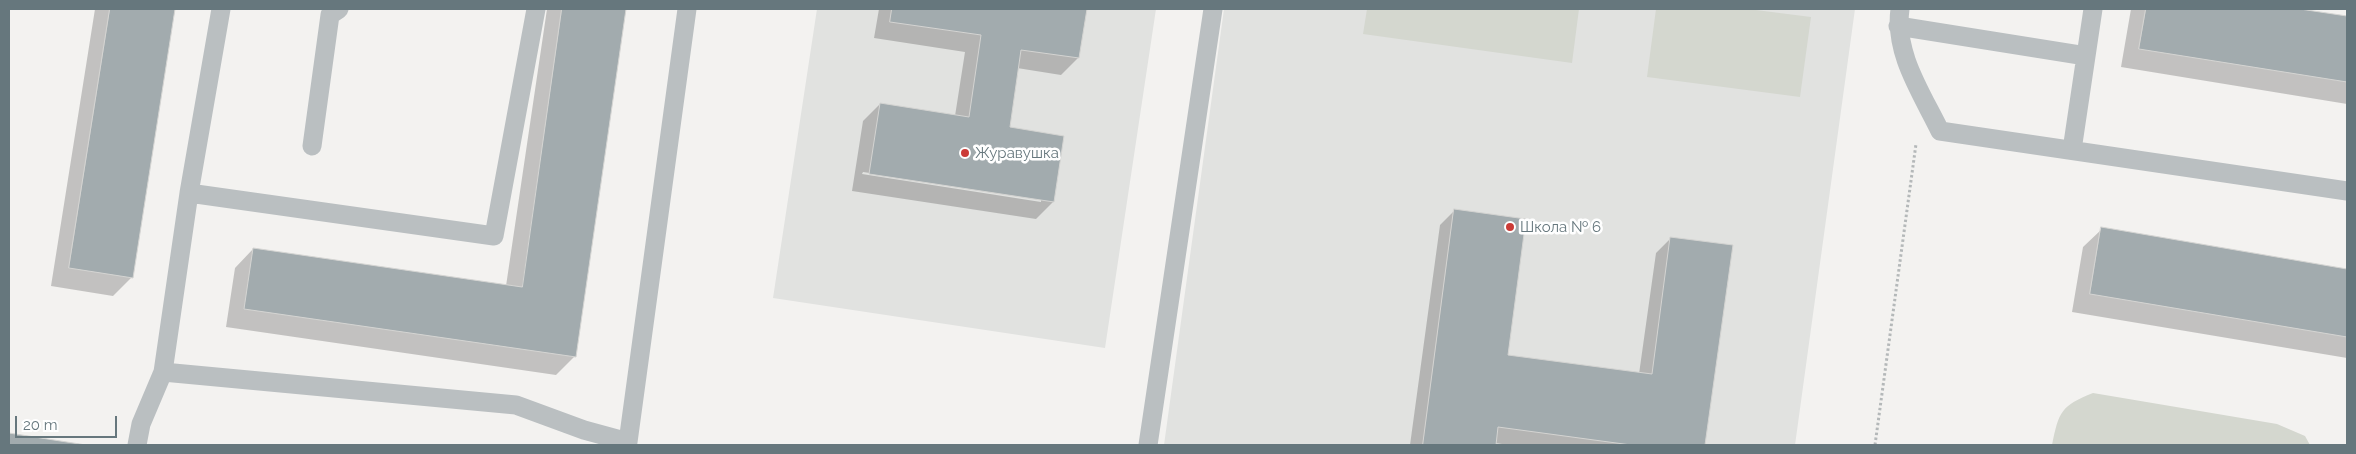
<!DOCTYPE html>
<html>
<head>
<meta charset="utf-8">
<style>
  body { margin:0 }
  #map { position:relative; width:2356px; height:454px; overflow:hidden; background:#f3f2f0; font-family:Raleway,sans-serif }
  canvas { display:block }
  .frame { position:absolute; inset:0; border:10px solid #66777d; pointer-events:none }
  .scale { position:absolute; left:15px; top:416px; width:102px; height:22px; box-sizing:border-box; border:2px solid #66777d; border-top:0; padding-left:6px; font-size:15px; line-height:18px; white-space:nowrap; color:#66777d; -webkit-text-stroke:4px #fff; paint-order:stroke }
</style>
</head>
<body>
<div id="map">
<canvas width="2356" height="454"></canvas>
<div class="frame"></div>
<div class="scale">20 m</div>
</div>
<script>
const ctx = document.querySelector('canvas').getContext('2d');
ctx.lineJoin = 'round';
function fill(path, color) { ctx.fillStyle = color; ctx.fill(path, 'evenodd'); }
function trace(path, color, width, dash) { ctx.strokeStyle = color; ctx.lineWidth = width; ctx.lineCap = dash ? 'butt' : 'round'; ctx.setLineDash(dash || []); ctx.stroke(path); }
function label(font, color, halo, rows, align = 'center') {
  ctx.font = font + ' Raleway,sans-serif'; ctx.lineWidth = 5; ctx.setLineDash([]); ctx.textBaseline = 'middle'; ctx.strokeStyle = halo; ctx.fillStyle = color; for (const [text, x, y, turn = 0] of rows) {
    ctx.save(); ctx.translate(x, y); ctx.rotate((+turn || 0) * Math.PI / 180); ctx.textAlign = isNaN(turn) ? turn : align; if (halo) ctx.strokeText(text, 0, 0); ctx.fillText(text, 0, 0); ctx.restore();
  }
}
const built = new Path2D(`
  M 817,9 L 1156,9 L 1105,348 L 773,298 Z
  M 1224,9 L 1855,9 L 1795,445 L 1164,445 Z`);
const green = new Path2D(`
  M 1367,9 L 1579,9 L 1572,63 L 1363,34 Z
  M 1656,9 L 1748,9 L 1811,17 L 1800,97 L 1647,77 Z
  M 2093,393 L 2277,424 L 2305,436 L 2310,445 L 2052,445 C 2059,411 2061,406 2093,393 Z`);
const shadow = new Path2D(`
  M 95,9 L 174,9 L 132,277 L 113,296 L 51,286 Z
  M 547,9 L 625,9 L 575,356 L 556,375 L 226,327 L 235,268 L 253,249 L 506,286 Z
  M 879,9 L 1085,9 L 1078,58 L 1061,75 L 1017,68 L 1009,128 L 1053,202 L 1036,219 L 852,191 L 863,121 L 880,104 L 955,116 L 965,52 L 874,38 ZM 863,172 L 1041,199 L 1041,202 L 862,174 Z
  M 2131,9 L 2292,9 L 2347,18 L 2347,104 L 2121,67 Z
  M 1455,210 L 1507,356 L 1639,374 L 1656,253 L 1671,238 L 1731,247 L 1704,445 L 1509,445 L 1495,443 L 1495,445 L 1410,445 L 1440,225 Z
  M 2102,229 L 2347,270 L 2347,358 L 2072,312 L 2083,247 Z
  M 9,434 L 78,445 L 9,445 Z`);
const building = new Path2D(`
  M 110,9 L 175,9 L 133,278 L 69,268 Z
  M 562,9 L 626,9 L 576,357 L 244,309 L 253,248 L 522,287 Z
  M 892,9 L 1087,9 L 1079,58 L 1021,50 L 1010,127 L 1064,136 L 1054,202 L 869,174 L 880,103 L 969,117 L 981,35 L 890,22 Z
  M 2146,9 L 2300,9 L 2347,16 L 2347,82 L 2139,49 Z
  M 1454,209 L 1526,219 L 1508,355 L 1652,374 L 1670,237 L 1733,245 L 1705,445 L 1631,445 L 1498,427 L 1496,445 L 1423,445 Z
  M 2101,227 L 2347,269 L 2347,337 L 2090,294 Z
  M 9,433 L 86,445 L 9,445 Z`);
const path = new Path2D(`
  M 1875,445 L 1916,144`);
const lane = new Path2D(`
  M 1900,9 C 1894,53 1921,92 1940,131 L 2347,191
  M 1898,26 L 2086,56
  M 312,146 L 330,15 L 339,9
  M 2072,150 L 2093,9
  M 189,193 L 494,236 L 536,9
  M 163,372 L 516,405 L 584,430 L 628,442 L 687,9
  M 137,445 L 141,424 L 163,372 L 189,193 L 221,9
  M 1148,445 L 1213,9`);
const markers = [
  [965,153,5,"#cb3b37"],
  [1510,227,5,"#cb3b37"]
];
const poiNames = [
  ["Журавушка",975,153],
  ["Школа № 6",1520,227]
];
fill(built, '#e1e2e0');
fill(green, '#d4d7cf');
fill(shadow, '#0003');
fill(building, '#a2abae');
trace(building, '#d4d4d2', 1);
trace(path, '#b4b8b9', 3, [2.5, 2.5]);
trace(lane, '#babfc1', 19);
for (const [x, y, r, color] of markers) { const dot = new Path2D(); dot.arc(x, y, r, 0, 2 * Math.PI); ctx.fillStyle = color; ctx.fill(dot); trace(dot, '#fff', 2); }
label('15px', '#66777d', '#fff', poiNames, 'left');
</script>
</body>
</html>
